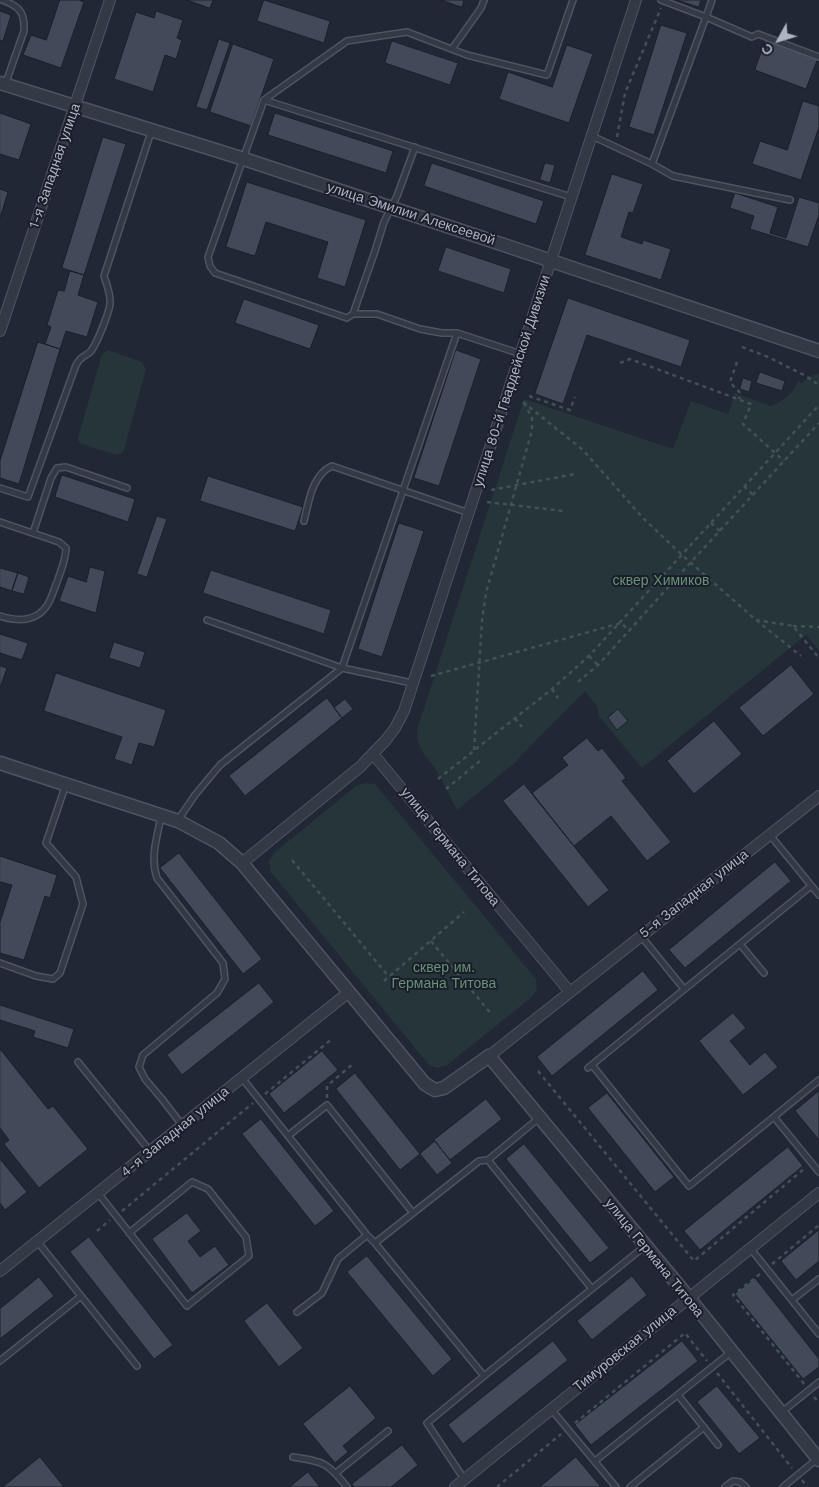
<!DOCTYPE html>
<html>
<head>
<meta charset="utf-8">
<style>
  body { margin:0 }
  #map { position:relative; width:819px; height:1487px; overflow:hidden; background:#212735; font-family:"Work Sans",sans-serif }
  canvas { display:block }
  .north { position:absolute; left:754px; top:15px; width:50px; height:50px; -webkit-text-stroke:4px #1a1e2a; paint-order:stroke; rotate:231deg; font-size:14px; font-weight:700; line-height:20px; text-align:center; color:#aeb4c2 }
  .north::after { content:''; display:block; margin:auto; width:18px; height:22px; background:#aeb4c2; clip-path:polygon(50% 0,100% 100%,50% 72%,0 100%) }
</style>
</head>
<body>
<div id="map">
<canvas width="819" height="1487"></canvas>
<div class="north">С</div>
</div>
<script>
const ctx = document.querySelector('canvas').getContext('2d');
ctx.lineJoin = 'round';
function fill(path, color) { ctx.fillStyle = color; ctx.fill(path, 'evenodd'); }
function trace(path, color, width, dash) { ctx.strokeStyle = color; ctx.lineWidth = width; ctx.lineCap = dash ? 'butt' : 'round'; ctx.setLineDash(dash || []); ctx.stroke(path); }
function label(font, color, halo, rows, align = 'center') {
  ctx.font = font + ' "Work Sans",sans-serif'; ctx.lineWidth = 4; ctx.setLineDash([]); ctx.textBaseline = 'middle'; ctx.strokeStyle = halo; ctx.fillStyle = color; for (const [text, x, y, turn = 0] of rows) {
    ctx.save(); ctx.translate(x, y); ctx.rotate((+turn || 0) * Math.PI / 180); ctx.textAlign = isNaN(turn) ? turn : align; if (halo) ctx.strokeText(text, 0, 0); ctx.fillText(text, 0, 0); ctx.restore();
  }
}
const green = new Path2D(`
  M 108,350 L 142,362 L 146,369 L 124,450 L 121,454 L 116,455 L 82,444 L 79,442 L 78,438 L 102,354 Z
  M 819,374 L 819,650 L 806,635 L 642,768 L 599,716 L 597,706 L 585,691 L 512,765 L 457,810 C 451,798 445,786 439,775 C 429,756 417,754 417,730 L 524,399 L 673,449 L 691,401 L 728,414 L 735,393 L 771,406 C 784,400 793,394 798,381 L 802,383 L 810,376 Z
  M 365,783 L 375,784 L 536,979 L 537,989 L 532,997 L 447,1065 L 437,1068 L 429,1065 L 270,871 L 269,861 L 275,852 L 356,786 Z`);
const building = new Path2D(`
  M 60,0 L 79,0 L 84,2 L 61,68 L 23,55 L 31,35 L 46,40 Z
  M 187,0 L 213,0 L 210,8 Z
  M 264,0 L 330,21 L 324,43 L 257,21 Z
  M 441,0 L 464,0 L 462,7 Z
  M 677,0 L 701,0 L 699,7 Z
  M 0,11 L 11,15 L 3,41 L 0,40 Z
  M 156,11 L 183,20 L 177,38 L 182,40 L 176,59 L 165,55 L 153,92 L 114,79 L 136,12 L 154,18 Z
  M 661,25 L 687,33 L 654,135 L 629,127 Z
  M 219,39 L 230,43 L 207,110 L 196,107 Z
  M 766,39 L 818,58 L 806,89 L 755,70 Z
  M 392,41 L 458,63 L 450,85 L 385,63 Z
  M 233,44 L 274,59 L 251,126 L 210,112 Z
  M 567,45 L 593,54 L 569,123 L 499,99 L 508,72 L 552,87 Z
  M 803,101 L 819,106 L 819,127 L 801,180 L 752,164 L 760,141 L 787,150 Z
  M 0,113 L 31,124 L 19,160 L 0,154 Z
  M 275,113 L 393,151 L 386,173 L 268,135 Z
  M 103,137 L 126,144 L 84,275 L 62,268 Z
  M 432,163 L 544,201 L 536,224 L 424,186 Z
  M 545,163 L 555,165 L 550,183 L 540,180 Z
  M 612,174 L 643,184 L 633,213 L 629,212 L 621,237 L 642,244 L 643,240 L 671,249 L 661,280 L 585,255 Z
  M 247,182 L 366,220 L 345,287 L 317,278 L 328,242 L 266,222 L 255,256 L 226,247 Z
  M 0,189 L 8,192 L 0,218 Z
  M 735,193 L 778,207 L 770,233 L 786,238 L 799,197 L 819,203 L 819,215 L 808,247 L 750,229 L 754,216 L 730,208 Z
  M 446,247 L 511,269 L 504,293 L 438,271 Z
  M 70,271 L 84,275 L 78,295 L 98,302 L 87,337 L 66,331 L 60,349 L 45,344 L 51,327 L 47,325 L 58,290 L 64,291 Z
  M 568,298 L 690,340 L 681,367 L 587,335 L 563,404 L 535,394 Z
  M 244,299 L 319,325 L 310,349 L 235,323 Z
  M 38,342 L 60,349 L 19,484 L 0,478 L 0,461 Z
  M 456,350 L 481,359 L 439,486 L 414,478 Z
  M 760,372 L 785,381 L 782,391 L 756,383 Z
  M 743,378 L 752,381 L 749,392 L 740,389 Z
  M 62,475 L 135,499 L 128,522 L 55,497 Z
  M 208,476 L 303,507 L 295,531 L 200,501 Z
  M 157,516 L 167,519 L 147,577 L 137,574 Z
  M 399,523 L 424,531 L 382,657 L 358,649 Z
  M 90,567 L 105,571 L 96,613 L 59,601 L 68,576 L 86,582 Z
  M 0,568 L 18,573 L 12,591 L 0,587 Z
  M 211,570 L 331,610 L 324,634 L 203,593 Z
  M 18,573 L 29,577 L 24,594 L 12,591 Z
  M 0,634 L 28,643 L 22,660 L 0,653 Z
  M 114,642 L 145,652 L 140,668 L 109,658 Z
  M 791,665 L 814,694 L 763,736 L 739,708 Z
  M 0,666 L 7,668 L 0,688 Z
  M 56,673 L 166,710 L 154,747 L 139,743 L 132,765 L 114,759 L 122,737 L 44,711 Z
  M 327,698 L 342,718 L 245,796 L 229,776 Z
  M 345,699 L 353,709 L 342,718 L 334,708 Z
  M 618,709 L 628,721 L 617,730 L 608,718 Z
  M 714,721 L 742,754 L 694,794 L 667,761 Z
  M 587,738 L 598,751 L 602,748 L 626,778 L 622,781 L 671,842 L 647,861 L 611,816 L 574,846 L 532,793 L 568,765 L 562,758 Z
  M 524,784 L 609,890 L 588,907 L 503,801 Z
  M 179,853 L 262,959 L 243,974 L 160,868 Z
  M 0,856 L 57,875 L 50,898 L 45,896 L 24,960 L 0,953 L 0,922 L 12,885 L 0,882 Z
  M 775,862 L 791,881 L 685,968 L 669,950 Z
  M 643,971 L 658,990 L 552,1076 L 537,1057 Z
  M 259,983 L 274,1002 L 182,1075 L 167,1055 Z
  M 0,1005 L 74,1029 L 68,1048 L 33,1037 L 35,1031 L 0,1020 Z
  M 733,1013 L 746,1028 L 730,1041 L 750,1065 L 765,1052 L 778,1067 L 743,1095 L 699,1041 Z
  M 0,1049 L 48,1109 L 53,1106 L 88,1149 L 39,1188 L 4,1144 L 9,1140 L 0,1128 Z
  M 322,1051 L 338,1070 L 284,1113 L 269,1094 Z
  M 355,1073 L 420,1154 L 400,1170 L 336,1089 Z
  M 819,1091 L 819,1140 L 795,1111 Z
  M 607,1093 L 674,1177 L 655,1192 L 588,1108 Z
  M 486,1099 L 502,1119 L 450,1160 L 434,1140 Z
  M 261,1119 L 334,1211 L 315,1226 L 242,1134 Z
  M 435,1141 L 452,1163 L 437,1175 L 420,1154 Z
  M 524,1144 L 609,1248 L 590,1263 L 506,1159 Z
  M 788,1147 L 803,1166 L 700,1250 L 684,1231 Z
  M 0,1159 L 27,1192 L 5,1210 L 0,1203 Z
  M 187,1213 L 201,1231 L 188,1241 L 200,1257 L 215,1246 L 229,1265 L 192,1293 L 152,1239 Z
  M 819,1230 L 819,1261 L 796,1280 L 781,1261 Z
  M 89,1237 L 173,1345 L 154,1359 L 70,1252 Z
  M 367,1256 L 452,1359 L 433,1376 L 347,1272 Z
  M 632,1276 L 647,1295 L 592,1340 L 577,1321 Z
  M 39,1277 L 54,1296 L 0,1339 L 0,1309 Z
  M 755,1278 L 819,1359 L 819,1367 L 803,1379 L 735,1294 Z
  M 267,1303 L 303,1348 L 279,1367 L 244,1321 Z
  M 553,1341 L 568,1360 L 463,1444 L 448,1425 Z
  M 682,1341 L 698,1361 L 591,1445 L 575,1425 Z
  M 350,1386 L 376,1418 L 343,1446 L 348,1452 L 335,1463 L 303,1424 Z
  M 717,1386 L 760,1438 L 739,1454 L 697,1402 Z
  M 402,1445 L 418,1465 L 391,1487 L 354,1487 L 352,1484 Z
  M 40,1457 L 64,1487 L 3,1487 Z
  M 576,1457 L 601,1487 L 540,1487 Z
  M 308,1472 L 320,1487 L 290,1487 Z`);
const path = new Path2D(`
  M 617,137 L 625,93 L 661,8
  M 742,347 L 768,357 L 804,375 L 819,385
  M 737,362 L 730,382 C 733,387 738,389 740,393 L 739,399
  M 620,363 L 630,359 L 751,404 L 743,424 L 784,461
  M 529,396 L 570,410 L 575,397
  M 523,402 L 583,450 L 643,518 L 682,555 L 756,620 L 801,656
  M 744,486 L 753,495
  M 491,490 L 575,474
  M 487,502 L 563,511
  M 711,523 L 720,531
  M 756,620 L 793,626 L 819,658
  M 793,626 L 819,627
  M 589,656 L 598,665
  M 431,676 L 621,623 L 630,631
  M 578,682 L 598,665 L 691,562 L 819,423
  M 552,689 L 558,698
  M 515,718 L 522,727
  M 474,750 L 482,621 L 486,593 L 532,430 L 532,418 L 524,403
  M 438,779 L 552,689 L 589,656 L 819,405
  M 446,789 L 481,760
  M 292,860 L 389,977
  M 431,941 L 492,1015
  M 384,981 L 464,912
  M 538,1071 L 694,1261 L 804,1169
  M 265,1094 L 333,1038
  M 327,1098 L 327,1086 L 354,1063
  M 122,1211 L 253,1103
  M 97,1231 L 110,1220
  M 772,1264 L 819,1225
  M 760,1274 L 733,1295 L 805,1385
  M 717,1373 L 792,1468
  M 814,1397 L 819,1403
  M 575,1423 L 685,1333 L 707,1361
  M 802,1480 L 807,1487
  M 497,1487 L 561,1434`);
const service = new Path2D(`
  M 2,0 C 19,6 25,12 24,31 L 5,85
  M 712,0 L 706,17 L 752,37 L 758,34 L 819,57
  M 452,49 L 481,8 L 484,0
  M 264,100 L 571,197
  M 592,136 L 652,164 L 673,176 L 790,200
  M 652,164 L 706,17 L 661,0
  M 353,314 L 375,251 L 384,222 L 397,196 L 415,147
  M 521,354 L 457,333 L 442,333 L 420,329 L 377,314 L 353,314 L 347,318 L 215,273 L 210,266 L 208,257 L 264,100 L 347,41 L 407,32 L 467,55 L 547,75 L 573,0
  M 0,488 L 28,497 L 76,365 C 81,356 83,358 90,352 C 96,346 109,313 110,304 C 111,295 107,285 104,276 L 151,132
  M 304,521 C 309,501 312,475 332,466 L 469,513
  M 0,522 L 59,542 L 66,548 C 66,560 61,570 57,582 C 54,589 52,597 48,604 C 37,622 19,622 0,616
  M 33,533 L 51,478 L 57,468 L 66,467 L 127,488
  M 207,620 L 342,668 L 457,333
  M 161,817 C 157,837 150,858 157,878 L 223,963 L 225,979 L 217,993 L 143,1055 L 139,1067 L 145,1079 L 162,1099 L 182,1125
  M 178,820 L 195,795 L 220,765 L 342,668 L 412,683
  M 770,835 L 819,895
  M 641,936 L 684,989
  M 740,944 L 764,973
  M 0,963 L 36,976 L 53,979 L 60,973 L 83,904 L 76,877 L 46,843 L 66,784
  M 78,1062 L 150,1151
  M 592,1065 L 689,1186 L 819,1080
  M 588,1068 L 811,886
  M 242,1078 L 367,1235 L 375,1243 L 484,1376 L 427,1423 L 464,1479
  M 774,1117 L 819,1172
  M 289,1135 L 327,1105 L 413,1213
  M 488,1160 L 592,1289
  M 98,1193 L 187,1306 L 249,1256 L 246,1237 L 208,1189 L 192,1182 L 129,1233
  M 37,1241 L 137,1366
  M 375,1243 L 479,1161 L 488,1160 L 539,1118
  M 750,1248 L 819,1334
  M 792,1300 L 819,1279
  M 297,1312 L 322,1293 L 338,1259 L 367,1235
  M 0,1361 L 81,1296
  M 484,1376 L 645,1246
  M 678,1395 L 718,1445
  M 551,1409 L 616,1487
  M 782,1412 L 819,1382
  M 293,1457 C 324,1462 327,1462 347,1487
  M 595,1461 L 731,1352
  M 336,1473 L 388,1431
  M 630,1487 L 704,1427
  M 725,1487 L 733,1481 L 740,1482 L 746,1487
  M 783,1487 L 817,1459`);
const minor = new Path2D(`
  M 0,331 L 110,0
  M 373,754 L 570,992
  M 242,863 L 360,767 L 386,740 L 395,728 L 404,711 L 636,0
  M 489,1056 L 819,796
  M 0,1271 L 349,992
  M 455,1487 L 819,1193`);
const tertiary = new Path2D(`
  M 0,83 L 244,159 L 498,243 L 819,351
  M 0,763 L 178,821 L 219,843 L 242,863 L 425,1084 L 435,1090 L 444,1088 L 489,1056 L 689,1298 L 819,1460`);
const streetNames = [
  ["1-я Западная улица",55,166,-71],
  ["улица Эмилии Алексеевой",411,214,18],
  ["улица 80-й Гвардейской Дивизии",512,381,-72],
  ["улица Германа Титова",450,847,51],
  ["5-я Западная улица",694,894,-38],
  ["4-я Западная улица",175,1132,-39],
  ["улица Германа Титова",654,1258,51],
  ["Тимуровская улица",625,1349,-39]
];
const parkNames = [
  ["сквер Химиков",661,581],
  ["сквер им.",444,968],
  ["Германа Титова",444,984]
];
fill(green, '#263539');
fill(building, '#424a5a');
trace(building, '#1c202c', 1);
trace(service, '#4e5460', 8);
trace(minor, '#4e5460', 12);
trace(tertiary, '#4e5460', 15);
trace(path, '#425155', 2.5, [4, 4]);
trace(service, '#343946', 5);
trace(minor, '#343946', 10);
trace(tertiary, '#343946', 12);
label('14px', '#aeb4c2', '#1a1e2a', streetNames);
label('14px', '#689176', '#1a1e2a', parkNames);
</script>
</body>
</html>
